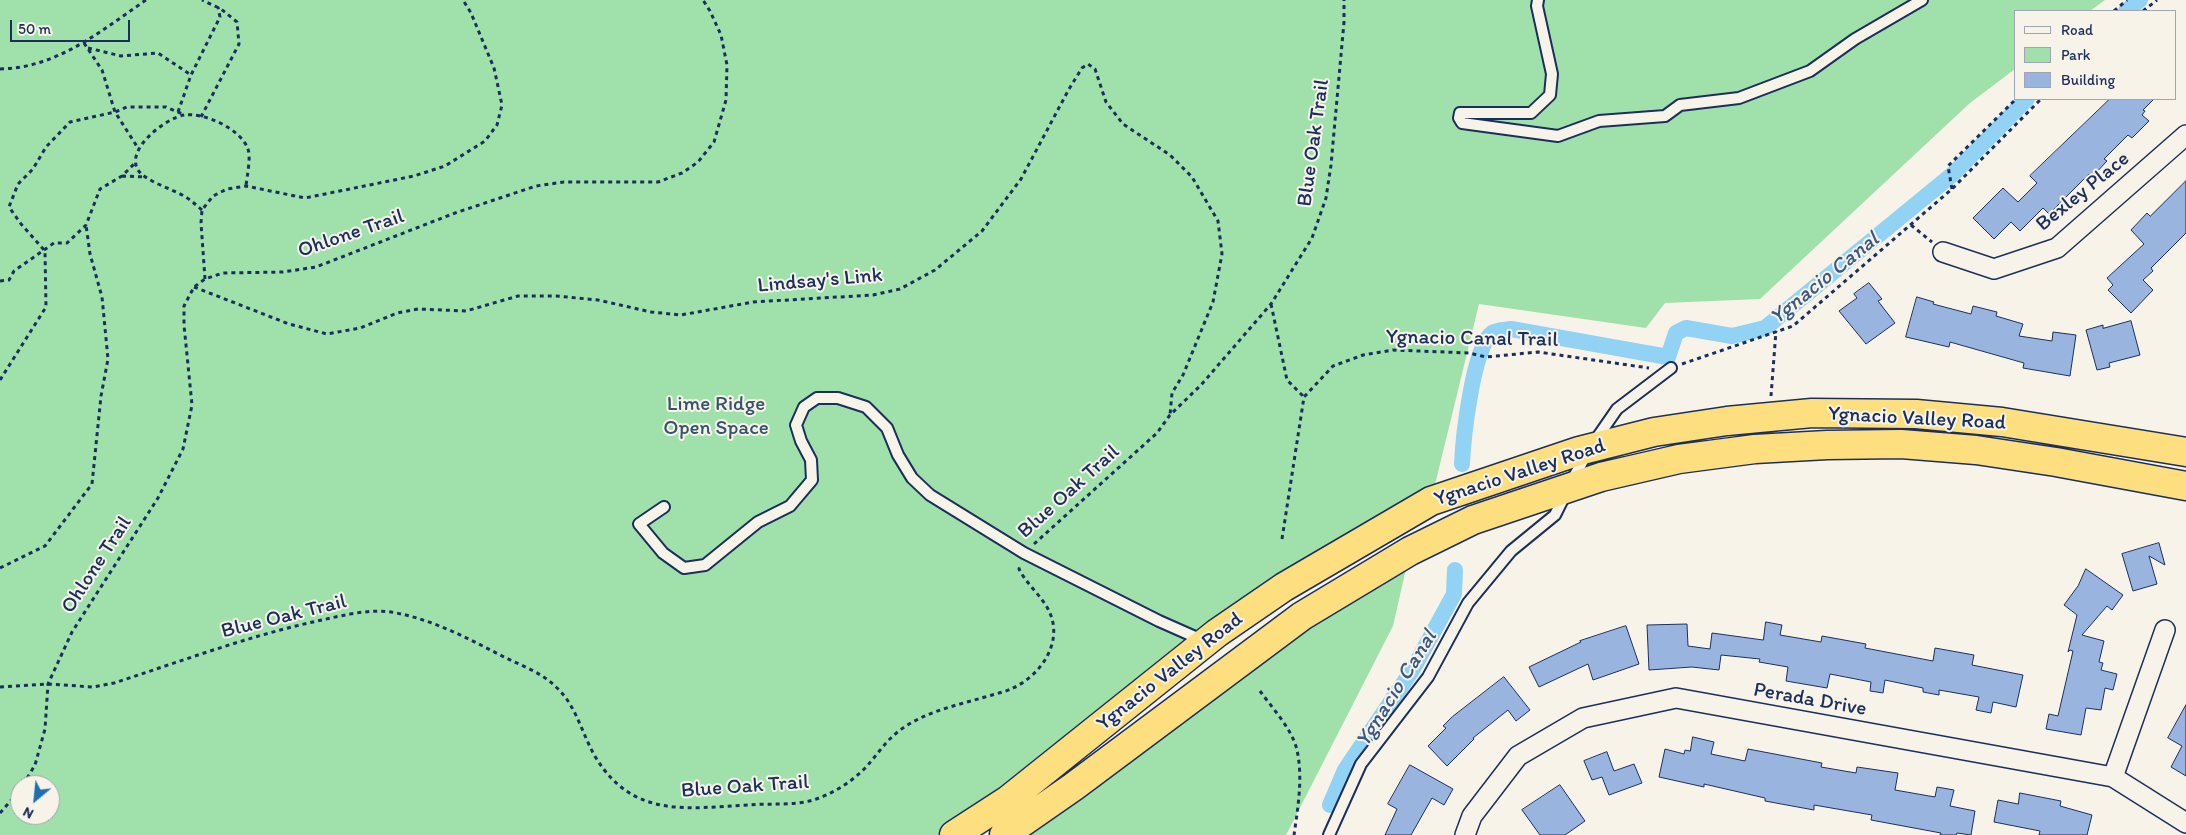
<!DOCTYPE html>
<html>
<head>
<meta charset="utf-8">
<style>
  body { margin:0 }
  #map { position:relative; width:2186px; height:835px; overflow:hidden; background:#f7f3e8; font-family:Itim,sans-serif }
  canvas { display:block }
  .legend { position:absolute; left:2014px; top:10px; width:162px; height:90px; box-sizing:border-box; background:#f7f3e8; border:1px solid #9fa5b1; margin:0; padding:6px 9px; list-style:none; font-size:15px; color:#1b2f5e }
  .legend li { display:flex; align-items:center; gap:10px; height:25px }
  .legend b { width:25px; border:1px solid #9fa5b1 }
  .north { position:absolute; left:10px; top:775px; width:50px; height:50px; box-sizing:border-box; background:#f7f3e8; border:1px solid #9fa5b1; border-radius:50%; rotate:208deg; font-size:14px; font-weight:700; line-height:20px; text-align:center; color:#1b2f5e }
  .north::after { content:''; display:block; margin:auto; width:18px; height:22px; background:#1f6fb2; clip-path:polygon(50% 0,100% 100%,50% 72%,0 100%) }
  .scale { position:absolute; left:10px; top:20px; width:120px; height:22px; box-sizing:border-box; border:2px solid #1b2f5e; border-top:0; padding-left:6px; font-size:15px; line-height:18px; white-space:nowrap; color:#1b2f5e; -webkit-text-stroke:4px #f7f3e8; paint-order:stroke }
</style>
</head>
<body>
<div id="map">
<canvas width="2186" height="835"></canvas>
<ul class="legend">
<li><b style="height:6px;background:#f7f3e8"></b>Road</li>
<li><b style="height:14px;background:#a0e1ab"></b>Park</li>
<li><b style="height:14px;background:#9ab4e0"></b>Building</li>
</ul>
<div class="north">N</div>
<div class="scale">50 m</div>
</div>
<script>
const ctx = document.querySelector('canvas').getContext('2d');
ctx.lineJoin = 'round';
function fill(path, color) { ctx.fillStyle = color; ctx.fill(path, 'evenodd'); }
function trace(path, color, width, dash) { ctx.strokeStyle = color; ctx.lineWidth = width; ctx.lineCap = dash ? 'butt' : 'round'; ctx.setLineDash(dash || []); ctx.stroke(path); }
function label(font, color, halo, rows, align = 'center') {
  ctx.font = font + ' Itim,sans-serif'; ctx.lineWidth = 4; ctx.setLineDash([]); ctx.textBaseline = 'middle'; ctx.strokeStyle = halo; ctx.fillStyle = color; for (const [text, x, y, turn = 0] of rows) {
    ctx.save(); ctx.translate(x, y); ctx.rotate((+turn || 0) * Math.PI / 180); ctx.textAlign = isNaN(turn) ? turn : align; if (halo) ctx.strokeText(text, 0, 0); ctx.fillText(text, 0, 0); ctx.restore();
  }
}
const green = new Path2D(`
  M 0,0 L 2105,0 L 2090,11 L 2015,11 L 2015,69 L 1970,103 L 1760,299 L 1665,303 L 1646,328 L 1479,304 L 1431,501 L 1360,542 L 954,835 L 0,835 ZM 20,785 L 50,785 L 50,815 L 20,815 Z
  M 1410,551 L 1393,626 L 1286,835 L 1004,835 Z`);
const canal = new Path2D(`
  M 2126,11 L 2140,0
  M 1462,464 C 1463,440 1473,346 1492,333 C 1496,330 1505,330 1511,329 L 1668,357 L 1676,333 L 1686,328 L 1732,336 L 1765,328 L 1953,174 L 2027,99
  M 1330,805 L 1345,770 L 1413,669 L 1454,594 L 1455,570`);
const building = new Path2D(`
  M 2110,99 L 2154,99 L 2143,110 L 2145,111 L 2142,115 L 2149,121 L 2132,138 L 2128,135 L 2104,159 L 2107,161 L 2092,177 L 2089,174 L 2049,214 L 2043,208 L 2020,231 L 2011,222 L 1994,239 L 1973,218 L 2003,188 L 2018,202 L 2037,183 L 2030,176 Z
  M 2186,181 L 2186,233 L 2151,268 L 2153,271 L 2143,280 L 2153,290 L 2131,313 L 2108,290 L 2113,285 L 2107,278 L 2144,244 L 2131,230 L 2147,213 L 2150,216 Z
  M 1869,283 L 1882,299 L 1878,301 L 1895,323 L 1866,344 L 1839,311 L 1857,298 L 1854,294 Z
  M 1917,297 L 1934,302 L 1933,304 L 1971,314 L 1973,306 L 1997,312 L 1996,316 L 2023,324 L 2019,336 L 2052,341 L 2053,332 L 2076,335 L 2070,376 L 2023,368 L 2024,363 L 1950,342 L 1949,347 L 1906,337 Z
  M 2131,321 L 2140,355 L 2109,363 L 2110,367 L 2097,370 L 2086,330 L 2103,325 L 2103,328 Z
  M 2159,543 L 2165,565 L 2149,556 L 2157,584 L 2133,591 L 2122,554 Z
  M 2086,569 L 2123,595 L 2112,610 L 2107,606 L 2082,635 L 2104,641 L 2099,662 L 2103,663 L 2101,670 L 2117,674 L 2113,690 L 2105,688 L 2101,710 L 2086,708 L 2081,735 L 2046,729 L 2049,714 L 2058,716 L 2073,651 L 2070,650 L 2068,652 L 2077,615 L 2064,605 L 2078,586 Z
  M 1766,622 L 1782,625 L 1780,635 L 1821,642 L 1822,636 L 1866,644 L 1865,648 L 1933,661 L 1935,648 L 1974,655 L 1972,665 L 2023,675 L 2016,707 L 1993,702 L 1991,713 L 1976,710 L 1979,697 L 1939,690 L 1939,695 L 1923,692 L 1923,688 L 1885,680 L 1883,693 L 1870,691 L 1871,682 L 1830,674 L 1827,688 L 1786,681 L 1788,667 L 1759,662 L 1760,659 L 1721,655 L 1719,670 L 1692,667 L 1649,670 L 1647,625 L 1687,624 L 1688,646 L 1710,649 L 1712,633 L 1763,640 Z
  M 1626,626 L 1639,664 L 1593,680 L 1588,664 L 1539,687 L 1529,667 L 1581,642 L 1580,641 Z
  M 1504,677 L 1530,710 L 1516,721 L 1508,710 L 1473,738 L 1474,739 L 1447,766 L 1428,746 L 1446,728 L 1443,726 L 1452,717 Z
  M 2186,705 L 2186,776 L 2171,767 L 2182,746 L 2168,738 Z
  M 1693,737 L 1714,742 L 1711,754 L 1745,761 L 1748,749 L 1822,763 L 1821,767 L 1856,773 L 1857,767 L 1898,773 L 1895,790 L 1935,797 L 1937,787 L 1954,790 L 1950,806 L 1975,811 L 1971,835 L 1957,833 L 1956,835 L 1940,835 L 1941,833 L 1871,820 L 1872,815 L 1814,805 L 1814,810 L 1765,801 L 1765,798 L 1704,784 L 1704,787 L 1659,777 L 1665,749 L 1684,754 L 1685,750 L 1690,751 Z
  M 1607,752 L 1614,771 L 1634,764 L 1642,783 L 1609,795 L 1602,777 L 1592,780 L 1584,761 Z
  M 1410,765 L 1453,789 L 1444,805 L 1432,798 L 1411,835 L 1385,835 L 1397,809 L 1388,804 Z
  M 1560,785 L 1585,821 L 1565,835 L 1540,835 L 1522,810 Z
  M 2020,793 L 2061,801 L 2060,806 L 2092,815 L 2087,835 L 2039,835 L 2040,831 L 1994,822 L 1998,800 L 2018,804 Z`);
const path = new Path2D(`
  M 2114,11 L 2127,0
  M 2143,11 L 2157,0
  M 84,43 L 102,70 L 115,112 L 138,148
  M 88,48 L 121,56 L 158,53 L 191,75
  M 0,69 C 57,68 101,31 146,0
  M 178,112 L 191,75 L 220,17 L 218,7
  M 201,117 L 239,44 L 237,22 L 221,9 L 202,0
  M 122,176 L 145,177
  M 1952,189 L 1948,166 L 2016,99
  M 202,210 C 196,205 191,200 184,196 C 172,189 145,181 138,170 C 125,149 166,118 184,115 C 204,112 241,129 248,149 C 251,158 247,176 246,186
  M 1911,225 L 1932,242
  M 205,279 L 201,223 L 202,210 L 213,196 L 227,189 L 246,186 L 305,198 L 414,176 L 445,166 L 485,141 L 497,125 L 502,105 L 494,68 L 471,13 L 463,0
  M 0,281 L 9,280 L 14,271 L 54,243 L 67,243 L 86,225 L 100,189 L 122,176 L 136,162
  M 194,287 L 289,324 L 327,334 L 360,328 L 397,313 L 418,309 L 466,311 L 518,296 L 556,296 L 598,300 L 651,312 L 681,315 L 753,302 L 873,295 L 900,289 L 935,270 L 982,231 L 1021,179 L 1069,89 L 1082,68 L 1088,64 L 1095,69 L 1106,102 L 1123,124 L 1170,155 L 1192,177 L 1218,221 L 1222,254 L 1213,302 L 1183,375 L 1172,393 L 1170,415
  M 1271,304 L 1287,380 L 1304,397
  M 1682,364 L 1793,326 L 1952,189 L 2041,99
  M 0,380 L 46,307 L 45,251 L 21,224 L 9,207 L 18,184 L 33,169 L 46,147 L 70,122 L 115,112 L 127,107 L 166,107 L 185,115
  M 1771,396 L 1776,331
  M 1282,539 L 1304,397 L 1333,366 L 1363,355 L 1393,350 L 1469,353 L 1486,357 L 1538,352 L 1649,368
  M 1034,544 L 1157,433 L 1170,415 L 1201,385 L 1271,304 L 1312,238 L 1326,198 L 1331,165 L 1344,22 L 1344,0
  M 0,568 L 45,546 L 92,484 L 101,396 L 108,359 L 102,297 L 90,254 L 86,225
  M 0,687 L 48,684 L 93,687 L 114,683 C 182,661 251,635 322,620 C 344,615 369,609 391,612 C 433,619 469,639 506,658 C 523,666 542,673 556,687 C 577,706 582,735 596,758 C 634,819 687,808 748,805 C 769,803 793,806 813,800 C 833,794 853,781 867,766 C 876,756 884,744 894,735 C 919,713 954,706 985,697 C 995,694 1005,692 1013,688 C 1041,675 1064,642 1049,611 C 1042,596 1027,585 1019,569 L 1020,565
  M 1260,691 C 1273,709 1292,729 1297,750 C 1303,778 1298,807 1294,835
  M 23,785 L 35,765 L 45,729 L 48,684 L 72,632 L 158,498 L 183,449 L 192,405 L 184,325 L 184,306 L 194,287 L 205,279 L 223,273 L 283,272 L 316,267 L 455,213 L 536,186 L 564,182 L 658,182 L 682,173 L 698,162 L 714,142 L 726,100 L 727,65 L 721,35 L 710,11 L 703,0
  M 0,813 L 20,790`);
const service = new Path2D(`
  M 1538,0 L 1537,6 L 1552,74 L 1550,95 L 1531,113 L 1460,113 L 1459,118 L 1462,123 L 1558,136 L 1599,121 L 1665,116 L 1680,105 L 1739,98 L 1810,71 L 1855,39 L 1922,0
  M 1571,482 L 1590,448 L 1617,409 L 1671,368
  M 664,507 L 639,524 L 663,553 L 684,568 L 705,565 L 758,522 L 790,506 L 812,480 L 811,460 L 801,441 L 796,425 L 804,407 L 817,398 L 838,398 L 866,407 L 887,428 L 898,455 L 912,478 L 930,495 L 1024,553 L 1159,621 L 1202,640
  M 1329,835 L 1361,764 L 1428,677 L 1468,603 L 1511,551 L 1555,515 L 1565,495`);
const minor = new Path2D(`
  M 1943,252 L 1994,269 L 2057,248 L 2186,135
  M 2113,777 L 2165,630
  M 1465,835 L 1472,816 L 1518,756 L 1583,718 L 1676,698 L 2113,777 L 2186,823`);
const trunk = new Path2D(`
  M 954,835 L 1008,800 L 1217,633 L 1284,587 L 1431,501 L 1579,451 L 1654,432 L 1727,421 L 1812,413 L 1916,414 L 2002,422 L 2186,452
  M 1004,835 L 1073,787 L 1302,616 L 1410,551 L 1473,520 L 1601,477 L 1679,459 L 1755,449 L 1827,445 L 1901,444 L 1976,450 L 2056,462 L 2186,486`);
const streetNames = [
  ["Blue Oak Trail",1314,143,-82],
  ["Bexley Place",2083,192,-39],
  ["Ohlone Trail",351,234,-19],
  ["Lindsay's Link",820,281,-5],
  ["Ygnacio Canal Trail",1472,339,1],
  ["Ygnacio Valley Road",1917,419,3],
  ["Ygnacio Valley Road",1520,473,-18],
  ["Blue Oak Trail",1069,492,-42],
  ["Ohlone Trail",97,565,-57],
  ["Blue Oak Trail",284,617,-14],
  ["Ygnacio Valley Road",1170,672,-38],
  ["Perada Drive",1810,700,10],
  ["Blue Oak Trail",745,787,-4]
];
const parkNames = [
  ["Lime Ridge",716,405],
  ["Open Space",716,429]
];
const waterNames = [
  ["Ygnacio Canal",1825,279,-39],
  ["Ygnacio Canal",1397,689,-58]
];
fill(green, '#a0e1ab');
trace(canal, '#92d2f4', 16);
fill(building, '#9ab4e0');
trace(building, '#1b2f5e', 1);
trace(service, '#1b2f5e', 14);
trace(minor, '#1b2f5e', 22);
trace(trunk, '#1b2f5e', 31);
trace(path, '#1b2f5e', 3, [4, 4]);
trace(service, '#f7f3e8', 10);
trace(minor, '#f7f3e8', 19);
trace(trunk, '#fedf80', 28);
label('21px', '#1b2f5e', '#f7f3e8', streetNames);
label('21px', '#36536d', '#f7f3e8', parkNames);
label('italic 22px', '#395884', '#f7f3e8', waterNames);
</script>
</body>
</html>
